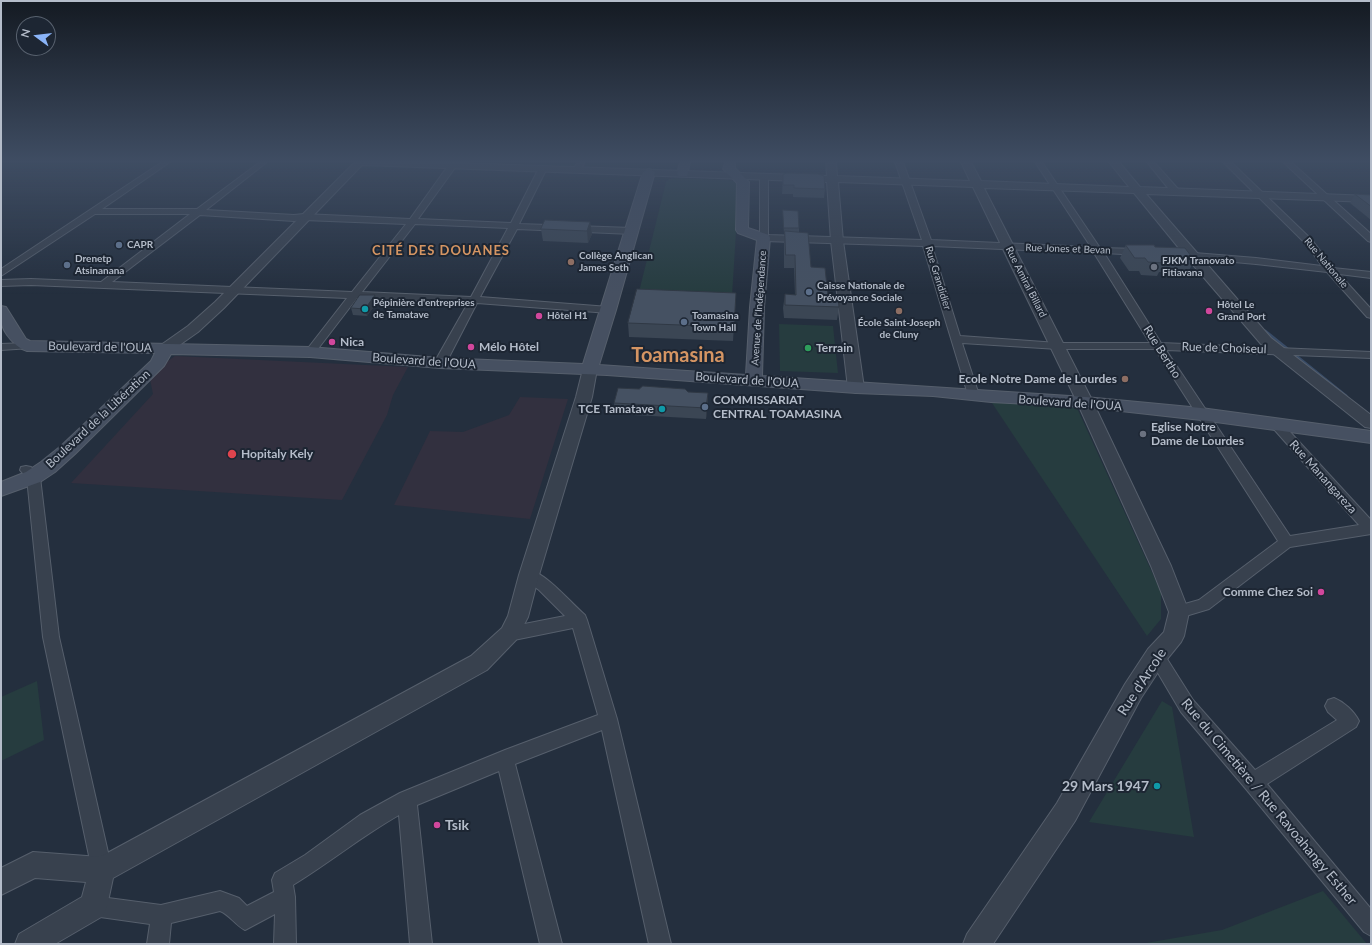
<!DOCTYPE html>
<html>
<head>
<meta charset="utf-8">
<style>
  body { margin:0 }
  #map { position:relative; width:1372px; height:945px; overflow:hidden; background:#242f3e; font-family:Lato,sans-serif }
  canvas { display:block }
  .frame { position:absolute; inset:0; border:2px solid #b4bcc9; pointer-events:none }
  .north { position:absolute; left:16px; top:16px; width:40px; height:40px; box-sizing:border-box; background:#1d2633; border:1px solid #59626f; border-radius:50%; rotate:285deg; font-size:11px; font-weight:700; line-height:16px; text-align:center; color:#b4bcc9 }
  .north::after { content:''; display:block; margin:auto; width:14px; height:18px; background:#8ab4f8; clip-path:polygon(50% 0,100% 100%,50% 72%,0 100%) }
</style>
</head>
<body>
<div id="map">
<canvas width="1372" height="945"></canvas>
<div class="frame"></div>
<div class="north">N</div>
</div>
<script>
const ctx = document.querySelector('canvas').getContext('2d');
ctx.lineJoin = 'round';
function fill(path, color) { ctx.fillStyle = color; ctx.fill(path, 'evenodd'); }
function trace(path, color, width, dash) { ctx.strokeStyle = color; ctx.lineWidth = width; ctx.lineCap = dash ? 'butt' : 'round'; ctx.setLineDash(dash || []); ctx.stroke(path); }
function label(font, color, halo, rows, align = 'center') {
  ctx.font = font + ' Lato,sans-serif'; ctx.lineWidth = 4; ctx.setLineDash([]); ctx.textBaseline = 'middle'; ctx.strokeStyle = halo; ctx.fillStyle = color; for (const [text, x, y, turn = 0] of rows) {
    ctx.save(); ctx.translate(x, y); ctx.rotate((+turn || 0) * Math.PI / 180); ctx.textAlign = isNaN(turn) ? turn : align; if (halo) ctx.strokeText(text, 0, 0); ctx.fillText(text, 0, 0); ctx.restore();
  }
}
const medical = new Path2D(`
  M 175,356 L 408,367 L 393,395 L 387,415 L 342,500 L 71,483 L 153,394 L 149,374 Z
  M 520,397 L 568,399 L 530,519 L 394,505 L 430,431 L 463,432 L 509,415 Z`);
const green = new Path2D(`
  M 676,178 L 729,180 L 735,181 L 739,184 L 732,296 L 639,292 L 666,182 L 669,179 Z
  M 779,324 L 833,326 L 838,373 L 780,371 Z
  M 988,397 L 1077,408 L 1161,592 L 1161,619 L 1147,636 Z
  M 37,681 L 44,740 L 1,761 L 1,697 Z
  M 1162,701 L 1172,707 L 1194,837 L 1089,822 Z
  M 1323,891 L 1367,944 L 1140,944 L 1222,930 Z`);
const stream = new Path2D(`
  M 1265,331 L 1346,396`);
const minor = new Path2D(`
  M 162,162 L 170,162 L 102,209 L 197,209 L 260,162 L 267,162 L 206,210 L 294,215 L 304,214 L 410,219 L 450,163 L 453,163 L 457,165 L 418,219 L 511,223 L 539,168 L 543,166 L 547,168 L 519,224 L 632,228 L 636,231 L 632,234 L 517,229 L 480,297 L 609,307 L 614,310 L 609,313 L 477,303 L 446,363 L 440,366 L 434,363 L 468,303 L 357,298 L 314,354 L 310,355 L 305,352 L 347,298 L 31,285 L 1,286 L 1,280 L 31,279 L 101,282 L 190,214 L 95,214 L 1,276 L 1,269 ZM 200,215 L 294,221 L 304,220 L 406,224 L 352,292 L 112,282 ZM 415,224 L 508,228 L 471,297 L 362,292 Z
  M 578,162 L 585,162 L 580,171 L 577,171 L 573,169 Z
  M 895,162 L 903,162 L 931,240 L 1091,247 L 1035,162 L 1042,162 L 1100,248 L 1140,249 L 1145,252 L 1140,255 L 1104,253 L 1161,343 L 1371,352 L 1371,358 L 1166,350 L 1290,536 L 1359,525 L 1272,427 L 1270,424 L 1272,421 L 1280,421 L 1371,520 L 1371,534 L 1290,547 L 1209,609 L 1179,618 L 1174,617 L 1171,612 L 1174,607 L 1199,600 L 1278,541 L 1155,349 L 1058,349 L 962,343 L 979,395 L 977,398 L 969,398 L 923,246 L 764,241 L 760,238 L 760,177 L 764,175 L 768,177 L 768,235 L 922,240 ZM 932,246 L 1094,253 L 1150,343 L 1058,343 L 960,336 Z
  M 1147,162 L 1154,162 L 1178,189 L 1178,193 L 1172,193 Z
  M 1223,162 L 1231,162 L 1312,240 L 1333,268 L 1371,272 L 1371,278 L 1339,274 L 1371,309 L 1371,318 L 1367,317 L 1327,272 L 1256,264 L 1179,257 L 1177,255 L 1179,253 L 1182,252 L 1256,258 L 1322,266 L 1306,244 Z
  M 1283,162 L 1291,162 L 1371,234 L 1371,242 L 1368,241 Z
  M 27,343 L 31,344 L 32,346 L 31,348 L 1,350 L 1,344 Z
  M 26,466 L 31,467 L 40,477 L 59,637 L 112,870 L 109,877 L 102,880 L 95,877 L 92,870 L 43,637 L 27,478 L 20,470 L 21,467 Z
  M 529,569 C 549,576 569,601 585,615 L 587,620 L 617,719 L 671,944 L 649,944 L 602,730 L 515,764 L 562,944 L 540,944 L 499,771 L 417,805 L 432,944 L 410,944 L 399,815 C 362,836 329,863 293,885 L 295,897 L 296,944 L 274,944 L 275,914 L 245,930 C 235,925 230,915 220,911 L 171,923 L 169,944 L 147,944 L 150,924 L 93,916 L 86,913 L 83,906 L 86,899 L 93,896 L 161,905 L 220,891 L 239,898 L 247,906 L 274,892 L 272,880 L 275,873 L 305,855 L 360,815 L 400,793 L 505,750 L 598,715 L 573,628 L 509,641 L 503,639 L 501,634 L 503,629 L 509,627 L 565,616 L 539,590 L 524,579 L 522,575 L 524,571 Z
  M 1156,649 L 1162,651 L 1193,700 L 1255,770 L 1337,720 L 1328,712 L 1325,706 L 1328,700 L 1334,698 C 1344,702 1354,711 1359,721 L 1356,727 L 1267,784 L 1371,909 L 1371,936 L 1364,932 L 1246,789 L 1181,712 L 1148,656 L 1150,651 Z`);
const tertiary = new Path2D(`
  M 355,162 L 430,162 L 827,176 L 826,162 L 836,162 L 837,176 L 970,181 L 961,162 L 971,162 L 981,181 L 1129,187 L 1109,162 L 1119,162 L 1140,187 L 1371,196 L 1371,202 L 1146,194 L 1271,338 L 1371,415 L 1371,428 L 1365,427 L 1261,344 L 1187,258 L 1134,193 L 984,188 L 1093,402 L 1171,566 L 1189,612 L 1184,636 L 1181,642 L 1164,663 L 1141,698 L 1075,821 L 993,944 L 963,944 L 967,934 L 1057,803 L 1125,684 L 1148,649 L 1164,632 L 1169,612 L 1151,566 L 1077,402 L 973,187 L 838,182 L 843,241 L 864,388 L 861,391 L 856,393 L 851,391 L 848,388 L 831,241 L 827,182 L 362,165 L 224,308 L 198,332 L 171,351 L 166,352 L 161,351 L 159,348 L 161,345 L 188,326 L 215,302 Z
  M 590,365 L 595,366 L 597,369 L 592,397 L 539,575 L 528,617 L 516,640 L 487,670 L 113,878 L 107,906 L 103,916 L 55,944 L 15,944 L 19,934 L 82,897 L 86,882 L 35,878 L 1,895 L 1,868 L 33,852 L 100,857 L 471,656 L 502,628 L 508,616 L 519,575 L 576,397 L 583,369 L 585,366 Z`);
const secondary = new Path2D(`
  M 680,162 L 690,162 L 687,176 L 679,176 L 677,174 Z
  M 725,162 L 735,162 L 735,168 L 749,182 L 748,228 L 769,235 L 770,238 L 764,307 L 762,376 L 1085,397 L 1201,408 L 1371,431 L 1371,443 L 1201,420 L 1085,407 L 991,402 L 933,396 L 856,393 L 607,375 L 440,368 L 310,357 L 171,354 L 164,366 L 75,454 L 55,472 L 40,482 L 1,496 L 1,482 L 26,472 L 41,462 L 61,446 L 151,361 L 155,353 L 27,351 C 16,348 3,333 1,321 C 0,316 1,311 1,306 L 6,307 L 26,339 L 30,341 L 310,347 L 440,358 L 583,364 L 643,172 L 649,169 L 655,172 L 616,310 L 599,365 L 746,375 L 750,307 L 757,240 L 738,233 L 736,230 L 737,183 L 723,169 Z`);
const wall = new Path2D(`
  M 783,175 L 825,189 L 824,198 L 793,197 L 793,194 L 782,194 Z
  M 1355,194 L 1371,195 L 1371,220 L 1350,203 Z
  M 783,210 L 799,228 L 799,232 L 811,267 L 828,296 L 839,307 L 837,320 L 784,318 L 783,308 L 785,294 L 795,295 L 794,268 L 784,268 L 784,243 L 785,234 L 784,234 L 783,216 Z
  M 590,222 L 592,234 L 588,243 L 543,241 L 541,229 Z
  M 1126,245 L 1155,247 L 1194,260 L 1188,273 L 1159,272 L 1157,276 L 1141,275 L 1139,271 L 1129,271 L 1120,258 Z
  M 736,293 L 733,341 L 629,337 L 628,323 Z
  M 375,295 L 377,302 L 367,316 L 353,315 L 351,308 Z
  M 639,389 L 708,393 L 708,403 L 706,419 L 615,414 L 614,403 Z`);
const shadedWall = new Path2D(`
  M 590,222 L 592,234 L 588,243 L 587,231 Z
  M 375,295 L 377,302 L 367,316 L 365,309 Z
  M 708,393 L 708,403 L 706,419 L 706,408 Z`);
const building = new Path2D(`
  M 787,173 L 818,174 L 824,176 L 825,189 L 794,188 L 794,185 L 783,185 L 783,175 Z
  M 1355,194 L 1371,195 L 1371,206 Z
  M 783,210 L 798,211 L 799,228 L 784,228 Z
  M 545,220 L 590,222 L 587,231 L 541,229 Z
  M 785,231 L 808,233 L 811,267 L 825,268 L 828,296 L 838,296 L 839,307 L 785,305 L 785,294 L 796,295 L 795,255 L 786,255 Z
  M 1126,245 L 1154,245 L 1155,247 L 1185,248 L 1194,260 L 1161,259 L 1164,263 L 1148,262 L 1145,258 L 1135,258 Z
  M 637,289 L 736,293 L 734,327 L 628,323 Z
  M 360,295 L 375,295 L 365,309 L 351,308 Z
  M 643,386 L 685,389 L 688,392 L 708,393 L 706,408 L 614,403 L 618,388 L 639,389 Z`);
const markers = [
  [119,245,4,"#5c6f8a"],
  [571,262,4,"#8d6e63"],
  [67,265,4,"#5c6f8a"],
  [1154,267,4,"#6b7280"],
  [809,292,4,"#5c6f8a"],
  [365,309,4,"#0f9aa8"],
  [899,311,4,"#8d6e63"],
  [1209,311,4,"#d1479c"],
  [539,316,4,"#d1479c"],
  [684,322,4,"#5c6f8a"],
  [332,342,4,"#d1479c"],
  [471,347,4,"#d1479c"],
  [808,348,4,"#2e9e5b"],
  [1125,379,4,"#8d6e63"],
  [705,407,4,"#5c6f8a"],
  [662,409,4,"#0f9aa8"],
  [1143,434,4,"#6b7280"],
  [232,454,5,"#e0444e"],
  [1321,592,4,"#d1479c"],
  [1157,786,4,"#0f9aa8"],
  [437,825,4,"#d1479c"]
];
const farPoinames = [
  ["CAPR",127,245],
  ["Collège Anglican",579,256],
  ["James Seth",579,268],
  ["Drenetp",75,259],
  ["Atsinanana",75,271],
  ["FJKM Tranovato",1162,261],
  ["Fitiavana",1162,273],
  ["Caisse Nationale de",817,286],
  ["Prévoyance Sociale",817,298],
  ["Pépinière d'entreprises",373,303],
  ["de Tamatave",373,315],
  ["Hôtel Le",1217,305],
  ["Grand Port",1217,317],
  ["Hôtel H1",547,316],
  ["Toamasina",692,316],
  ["Town Hall",692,328],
  ["École Saint-Joseph",899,323,"center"],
  ["de Cluny",899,335,"center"]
];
const farStreetnames = [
  ["Rue Jones et Bevan",1068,249,2],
  ["Rue Nationale",1326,263,50],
  ["Rue Grandidier",938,278,73],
  ["Rue Amiral Billard",1026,282,63],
  ["Avenue de l'Indépendance",759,308,-86]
];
const poiNames = [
  ["Nica",340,342],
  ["Mélo Hôtel",479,347],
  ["Terrain",816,348],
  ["Ecole Notre Dame de Lourdes",1117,379,"right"],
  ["COMMISSARIAT",713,400],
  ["CENTRAL TOAMASINA",713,414],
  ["TCE Tamatave",654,409,"right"],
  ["Eglise Notre",1151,427],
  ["Dame de Lourdes",1151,441],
  ["Hopitaly Kely",241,454],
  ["Comme Chez Soi",1313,592,"right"]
];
const streetNames = [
  ["Boulevard de l'OUA",100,347,1],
  ["Rue de Choiseul",1224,348,2],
  ["Rue Bertho",1162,352,58],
  ["Boulevard de l'OUA",424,361,4],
  ["Boulevard de l'OUA",747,380,4],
  ["Boulevard de l'OUA",1070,403,4],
  ["Boulevard de la Libération",98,419,-43],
  ["Rue Manangareza",1323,477,48]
];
const farDistrictnames = [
  ["CITÉ DES DOUANES",441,251]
];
const nearStreetnames = [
  ["Rue d'Arcole",1142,682,-57],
  ["Rue du Cimetière / Rue Ravoahangy Esther",1269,802,50]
];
const nearPoinames = [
  ["29 Mars 1947",1149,786],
  ["Tsik",445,825,"left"]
];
const townNames = [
  ["Toamasina",678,356]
];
fill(medical, '#32303f');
fill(green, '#263c3f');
trace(stream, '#394c67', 3);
trace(minor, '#565f6c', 2);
trace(tertiary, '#565f6c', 2);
trace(secondary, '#565f6c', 2);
fill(minor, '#38414e');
fill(tertiary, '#38414e');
fill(secondary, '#465061');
fill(wall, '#3b4654');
fill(shadedWall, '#303945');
fill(building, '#455162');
trace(building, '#303945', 1);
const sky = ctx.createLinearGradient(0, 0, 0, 294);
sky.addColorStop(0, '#141a22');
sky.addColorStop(0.55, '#3f4d63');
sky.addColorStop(1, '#3f4d6300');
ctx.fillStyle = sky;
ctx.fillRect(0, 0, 1372, 294);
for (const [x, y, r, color] of markers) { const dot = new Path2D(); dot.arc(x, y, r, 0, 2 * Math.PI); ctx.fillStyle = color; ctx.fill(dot); trace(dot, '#1d2633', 1.5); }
label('bold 10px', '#b4bcc9', '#1d2633', farPoinames, 'left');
label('10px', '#b4bcc9', '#1d2633', farStreetnames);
label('bold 12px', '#b4bcc9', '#1d2633', poiNames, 'left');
label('12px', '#b4bcc9', '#1d2633', streetNames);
ctx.letterSpacing = '1px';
label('bold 13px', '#d59563', '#1d2633', farDistrictnames);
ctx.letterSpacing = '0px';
label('14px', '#b4bcc9', '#1d2633', nearStreetnames);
label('bold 14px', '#b4bcc9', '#1d2633', nearPoinames, 'right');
label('bold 20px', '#d59563', '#1d2633', townNames);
</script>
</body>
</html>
